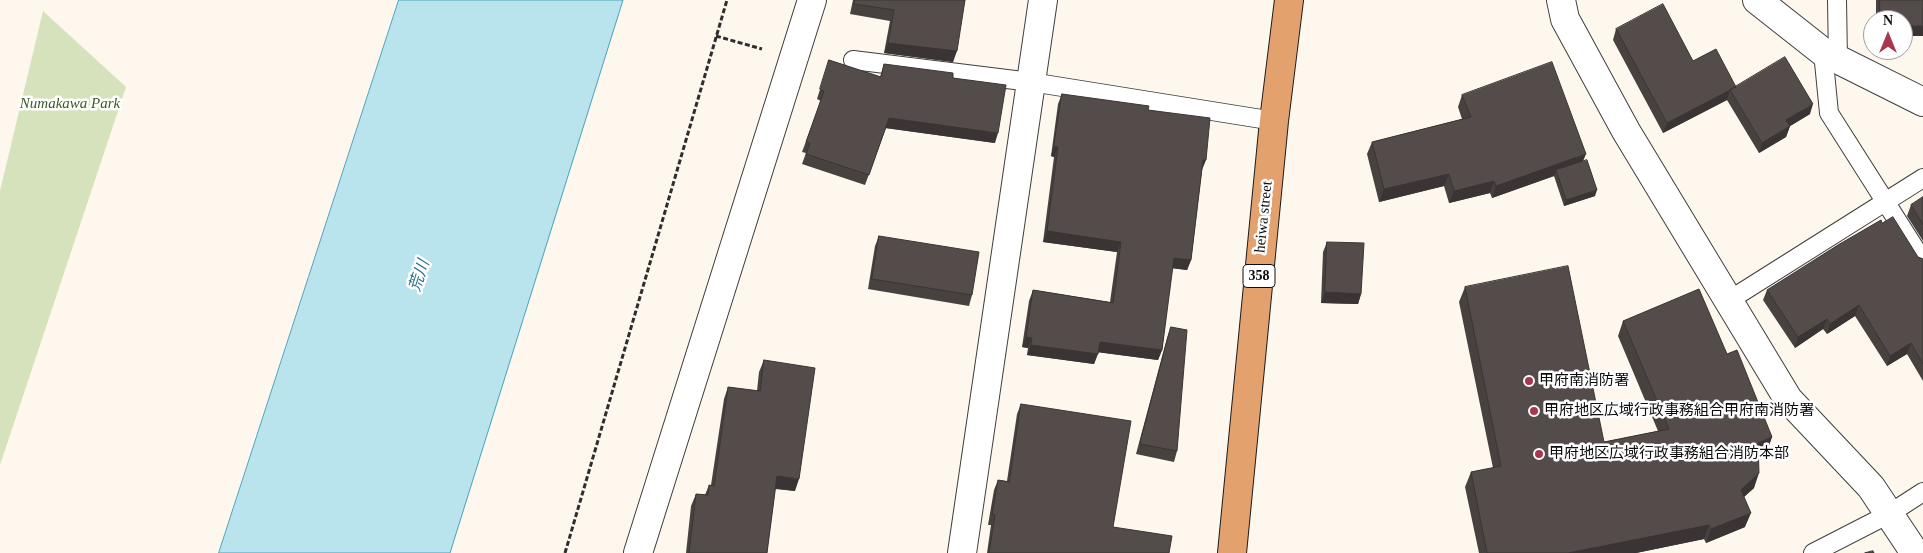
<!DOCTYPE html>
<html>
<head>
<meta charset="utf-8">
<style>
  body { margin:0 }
  #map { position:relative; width:1923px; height:553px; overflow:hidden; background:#fdf7ee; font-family:"Times New Roman",serif }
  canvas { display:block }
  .north { position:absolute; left:1863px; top:10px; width:50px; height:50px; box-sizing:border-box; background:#fff; border:1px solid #9e9e9e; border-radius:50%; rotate:0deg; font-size:14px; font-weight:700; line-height:20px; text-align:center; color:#0c0c0c }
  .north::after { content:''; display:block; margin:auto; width:18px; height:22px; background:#a93750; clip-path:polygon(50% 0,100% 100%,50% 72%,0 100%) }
</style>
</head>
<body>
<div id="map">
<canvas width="1923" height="553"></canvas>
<div class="north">N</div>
</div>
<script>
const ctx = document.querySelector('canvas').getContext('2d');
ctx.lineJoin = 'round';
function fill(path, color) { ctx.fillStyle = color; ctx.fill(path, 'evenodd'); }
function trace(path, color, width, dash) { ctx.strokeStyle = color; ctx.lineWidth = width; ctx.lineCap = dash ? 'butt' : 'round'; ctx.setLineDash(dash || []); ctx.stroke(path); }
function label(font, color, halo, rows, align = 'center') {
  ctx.font = font + ' "Times New Roman","Noto Sans JP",serif'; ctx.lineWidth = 5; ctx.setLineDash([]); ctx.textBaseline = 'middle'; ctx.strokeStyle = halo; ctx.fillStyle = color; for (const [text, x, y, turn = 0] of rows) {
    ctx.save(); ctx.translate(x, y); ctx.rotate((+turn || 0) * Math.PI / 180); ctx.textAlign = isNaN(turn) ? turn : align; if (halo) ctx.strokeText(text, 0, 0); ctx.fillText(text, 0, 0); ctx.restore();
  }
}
const green = new Path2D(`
  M 43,11 L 126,87 L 0,465 L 0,191 Z`);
const water = new Path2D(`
  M 399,0 L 623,0 L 450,553 L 219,553 Z`);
const path = new Path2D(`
  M 716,36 L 762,49
  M 565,553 L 727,0`);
const service = new Path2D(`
  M 1837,0 L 1838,60
  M 1823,52 L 1829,113 L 1923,261
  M 853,60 L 1031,82 L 1274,121
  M 1728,301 L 1923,178
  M 1813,553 L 1889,514 L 1923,492`);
const minor = new Path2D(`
  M 1561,0 L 1565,19 L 1626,131 L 1788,399 L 1871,487 L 1915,553
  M 1757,0 L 1823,52 L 1923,102
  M 962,553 L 1043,0`);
const tertiary = new Path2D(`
  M 638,553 L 812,0`);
const trunk = new Path2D(`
  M 1232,553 L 1274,121 L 1289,0`);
const wall = new Path2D(`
  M 853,0 L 965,0 L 953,62 L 884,53 L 890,21 L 850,14 Z
  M 1876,0 L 1923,0 L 1923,36 L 1903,36 L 1903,20 L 1876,20 Z
  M 1616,29 L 1693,61 L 1736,87 L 1810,114 L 1790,126 L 1786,137 L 1759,153 L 1727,100 L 1663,133 L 1613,40 Z
  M 829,60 L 880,77 L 884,64 L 953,78 L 995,143 L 886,128 L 865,185 L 802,164 L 806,153 L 802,152 L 821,101 L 817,99 Z
  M 1062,94 L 1148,110 L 1202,170 L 1191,260 L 1187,270 L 1172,268 L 1162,350 L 1158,360 L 1098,352 L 1094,364 L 1027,355 L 1028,348 L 1022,347 L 1029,301 L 1033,290 L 1110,302 L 1117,252 L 1043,242 L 1054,157 L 1051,156 L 1058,104 Z
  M 1462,95 L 1583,161 L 1595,196 L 1564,206 L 1554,176 L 1492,198 L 1490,193 L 1449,203 L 1444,186 L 1379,202 L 1367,154 L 1372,142 L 1462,119 L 1458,107 Z
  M 1923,197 L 1923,241 L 1907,216 L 1911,205 Z
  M 1882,223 L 1918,257 L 1923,259 L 1923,381 L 1907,354 L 1887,366 L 1855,316 L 1827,334 L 1823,329 L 1795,348 L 1763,300 L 1767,290 Z
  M 879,236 L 972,295 L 969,306 L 868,289 L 875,246 Z
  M 1327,242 L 1361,294 L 1358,304 L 1321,303 L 1323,252 Z
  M 1465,287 L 1604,442 L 1658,431 L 1618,336 L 1623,321 L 1727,354 L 1772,437 L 1767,451 L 1758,455 L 1754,488 L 1744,497 L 1745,527 L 1706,543 L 1704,539 L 1636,553 L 1479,553 L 1465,487 L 1471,472 L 1493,468 L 1459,302 Z
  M 1171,327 L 1177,451 L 1174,462 L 1136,454 L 1167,338 Z
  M 764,360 L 795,491 L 775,489 L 767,553 L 686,553 L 691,506 L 696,494 L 705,495 L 709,485 L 711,485 L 724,399 L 728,387 L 757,391 L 759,372 Z
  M 1021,404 L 1113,527 L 1169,553 L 987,553 L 991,525 L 988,525 L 994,490 L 998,480 L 1007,481 L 1017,414 Z`);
const shadedWall = new Path2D(`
  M 1903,26 L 1923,26 L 1923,36 L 1903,36 Z
  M 888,43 L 957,51 L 953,62 L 884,53 Z
  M 1730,90 L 1727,100 L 1663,133 L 1667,123 Z
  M 1813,104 L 1810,114 L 1782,131 L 1786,120 Z
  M 889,118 L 998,133 L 995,143 L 885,128 Z
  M 1790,126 L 1786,137 L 1759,153 L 1762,143 Z
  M 1054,146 L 1058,147 L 1054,157 L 1051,156 Z
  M 1586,154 L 1581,166 L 1556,170 L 1554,176 L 1492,198 L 1496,186 Z
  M 1203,160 L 1206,160 L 1202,170 L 1199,170 Z
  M 1449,174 L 1444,186 L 1379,202 L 1384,189 Z
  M 1494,181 L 1490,193 L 1449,203 L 1454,191 Z
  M 1597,190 L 1595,196 L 1564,206 L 1566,200 Z
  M 1047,231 L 1121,242 L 1117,252 L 1043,242 Z
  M 1174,258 L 1191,260 L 1187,270 L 1170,268 Z
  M 1325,292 L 1361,294 L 1358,304 L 1321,303 Z
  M 1859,305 L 1855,316 L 1827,334 L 1830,324 Z
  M 1827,319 L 1823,329 L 1795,348 L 1798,337 Z
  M 1026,337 L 1032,338 L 1028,348 L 1022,347 Z
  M 1100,342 L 1162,350 L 1158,360 L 1096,352 Z
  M 1911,343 L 1907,354 L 1887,366 L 1890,356 Z
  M 1031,345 L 1098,354 L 1094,364 L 1027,355 Z
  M 1772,437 L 1767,451 L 1753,457 L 1758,443 Z
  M 1759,473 L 1754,488 L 1736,504 L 1741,490 Z
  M 777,476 L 799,479 L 795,491 L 772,488 Z
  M 1751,513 L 1745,527 L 1706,543 L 1711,529 Z
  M 1709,525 L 1704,539 L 1636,553 L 1568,553 Z`);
const building = new Path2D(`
  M 855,0 L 965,0 L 957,51 L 888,43 L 894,10 L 854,4 Z
  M 1880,0 L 1923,0 L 1923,26 L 1903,26 L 1903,20 L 1880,20 Z
  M 1663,4 L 1693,61 L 1716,49 L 1736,87 L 1667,123 L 1616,29 Z
  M 1785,57 L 1813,104 L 1786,120 L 1790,126 L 1762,143 L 1730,90 Z
  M 829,60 L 881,77 L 884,64 L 953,73 L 953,78 L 1006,85 L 998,133 L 889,118 L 869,175 L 806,154 L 810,143 L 806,142 L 824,91 L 820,89 Z
  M 1552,62 L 1586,154 L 1496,186 L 1494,181 L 1454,191 L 1449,174 L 1384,189 L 1372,142 L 1471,117 L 1462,95 Z
  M 1062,94 L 1149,106 L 1148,110 L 1210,118 L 1206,160 L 1203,160 L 1191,260 L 1174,258 L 1162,350 L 1100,342 L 1098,354 L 1031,345 L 1032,338 L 1026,337 L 1033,290 L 1113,303 L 1121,242 L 1047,231 L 1058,147 L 1054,146 Z
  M 1587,160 L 1597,190 L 1566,200 L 1556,170 Z
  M 1923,197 L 1923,225 L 1911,205 Z
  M 1893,217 L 1918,257 L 1923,259 L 1923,364 L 1911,343 L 1890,356 L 1859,305 L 1830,324 L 1827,319 L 1798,337 L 1767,290 L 1838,245 L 1881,220 L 1882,223 Z
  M 879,236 L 979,252 L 972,295 L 872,279 Z
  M 1327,242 L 1364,243 L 1361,294 L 1325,292 Z
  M 1568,266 L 1604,442 L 1669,429 L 1623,321 L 1699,289 L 1727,354 L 1737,350 L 1772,437 L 1758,443 L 1759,473 L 1741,490 L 1751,513 L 1711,529 L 1709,525 L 1568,553 L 1487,553 L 1471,472 L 1501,466 L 1465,287 Z
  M 1171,327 L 1187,330 L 1177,451 L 1140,444 Z
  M 764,360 L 815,368 L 799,479 L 777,476 L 767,553 L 689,553 L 696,494 L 708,495 L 709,485 L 714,486 L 728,387 L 760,391 Z
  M 1021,404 L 1131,421 L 1113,527 L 1172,536 L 1169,553 L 989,553 L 995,515 L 992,514 L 998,480 L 1009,482 Z
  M 1873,551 L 1874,553 L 1865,553 Z`);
const markers = [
  [1529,381,5,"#a93750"],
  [1534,411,5,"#a93750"],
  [1539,454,5,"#a93750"]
];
const shields = [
  [1259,276,32]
];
const shieldNames = [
  ["358",1259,276]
];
const parkNames = [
  ["Numakawa Park",70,104]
];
const streetNames = [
  ["heiwa street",1264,217,-84]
];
const poiNames = [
  ["甲府南消防署",1539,381],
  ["甲府地区広域行政事務組合甲府南消防署",1544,411],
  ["甲府地区広域行政事務組合消防本部",1549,454]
];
const waterNames = [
  ["荒川",420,276,-72]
];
fill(green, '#d6e2bc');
fill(water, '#b9e3ed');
trace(water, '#4aa1ba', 1);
trace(service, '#3f3f3f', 20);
trace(minor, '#3f3f3f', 30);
trace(tertiary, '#3f3f3f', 30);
trace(trunk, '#1d1d1d', 30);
trace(path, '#2e2e2e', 3, [5, 2.5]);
trace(service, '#fff', 18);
trace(minor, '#fff', 28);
trace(tertiary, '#fff', 28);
trace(trunk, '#e3a16e', 28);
fill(wall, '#474140');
fill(shadedWall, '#3a3534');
fill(building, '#534c4a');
trace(building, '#3a3534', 1);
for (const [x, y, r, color] of markers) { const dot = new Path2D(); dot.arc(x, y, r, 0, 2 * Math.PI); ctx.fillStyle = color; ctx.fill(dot); trace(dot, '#fff', 2); }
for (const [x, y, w] of shields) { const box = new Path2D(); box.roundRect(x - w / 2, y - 11.5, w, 23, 4); ctx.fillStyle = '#fff'; ctx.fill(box); trace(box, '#0c0c0c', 1); }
label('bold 14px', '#0c0c0c', null, shieldNames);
label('italic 15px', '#3a5b26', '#fff', parkNames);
label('15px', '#0c0c0c', '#fff', streetNames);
label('15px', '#0c0c0c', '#fff', poiNames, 'left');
label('italic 16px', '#27728d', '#fff', waterNames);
</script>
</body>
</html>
